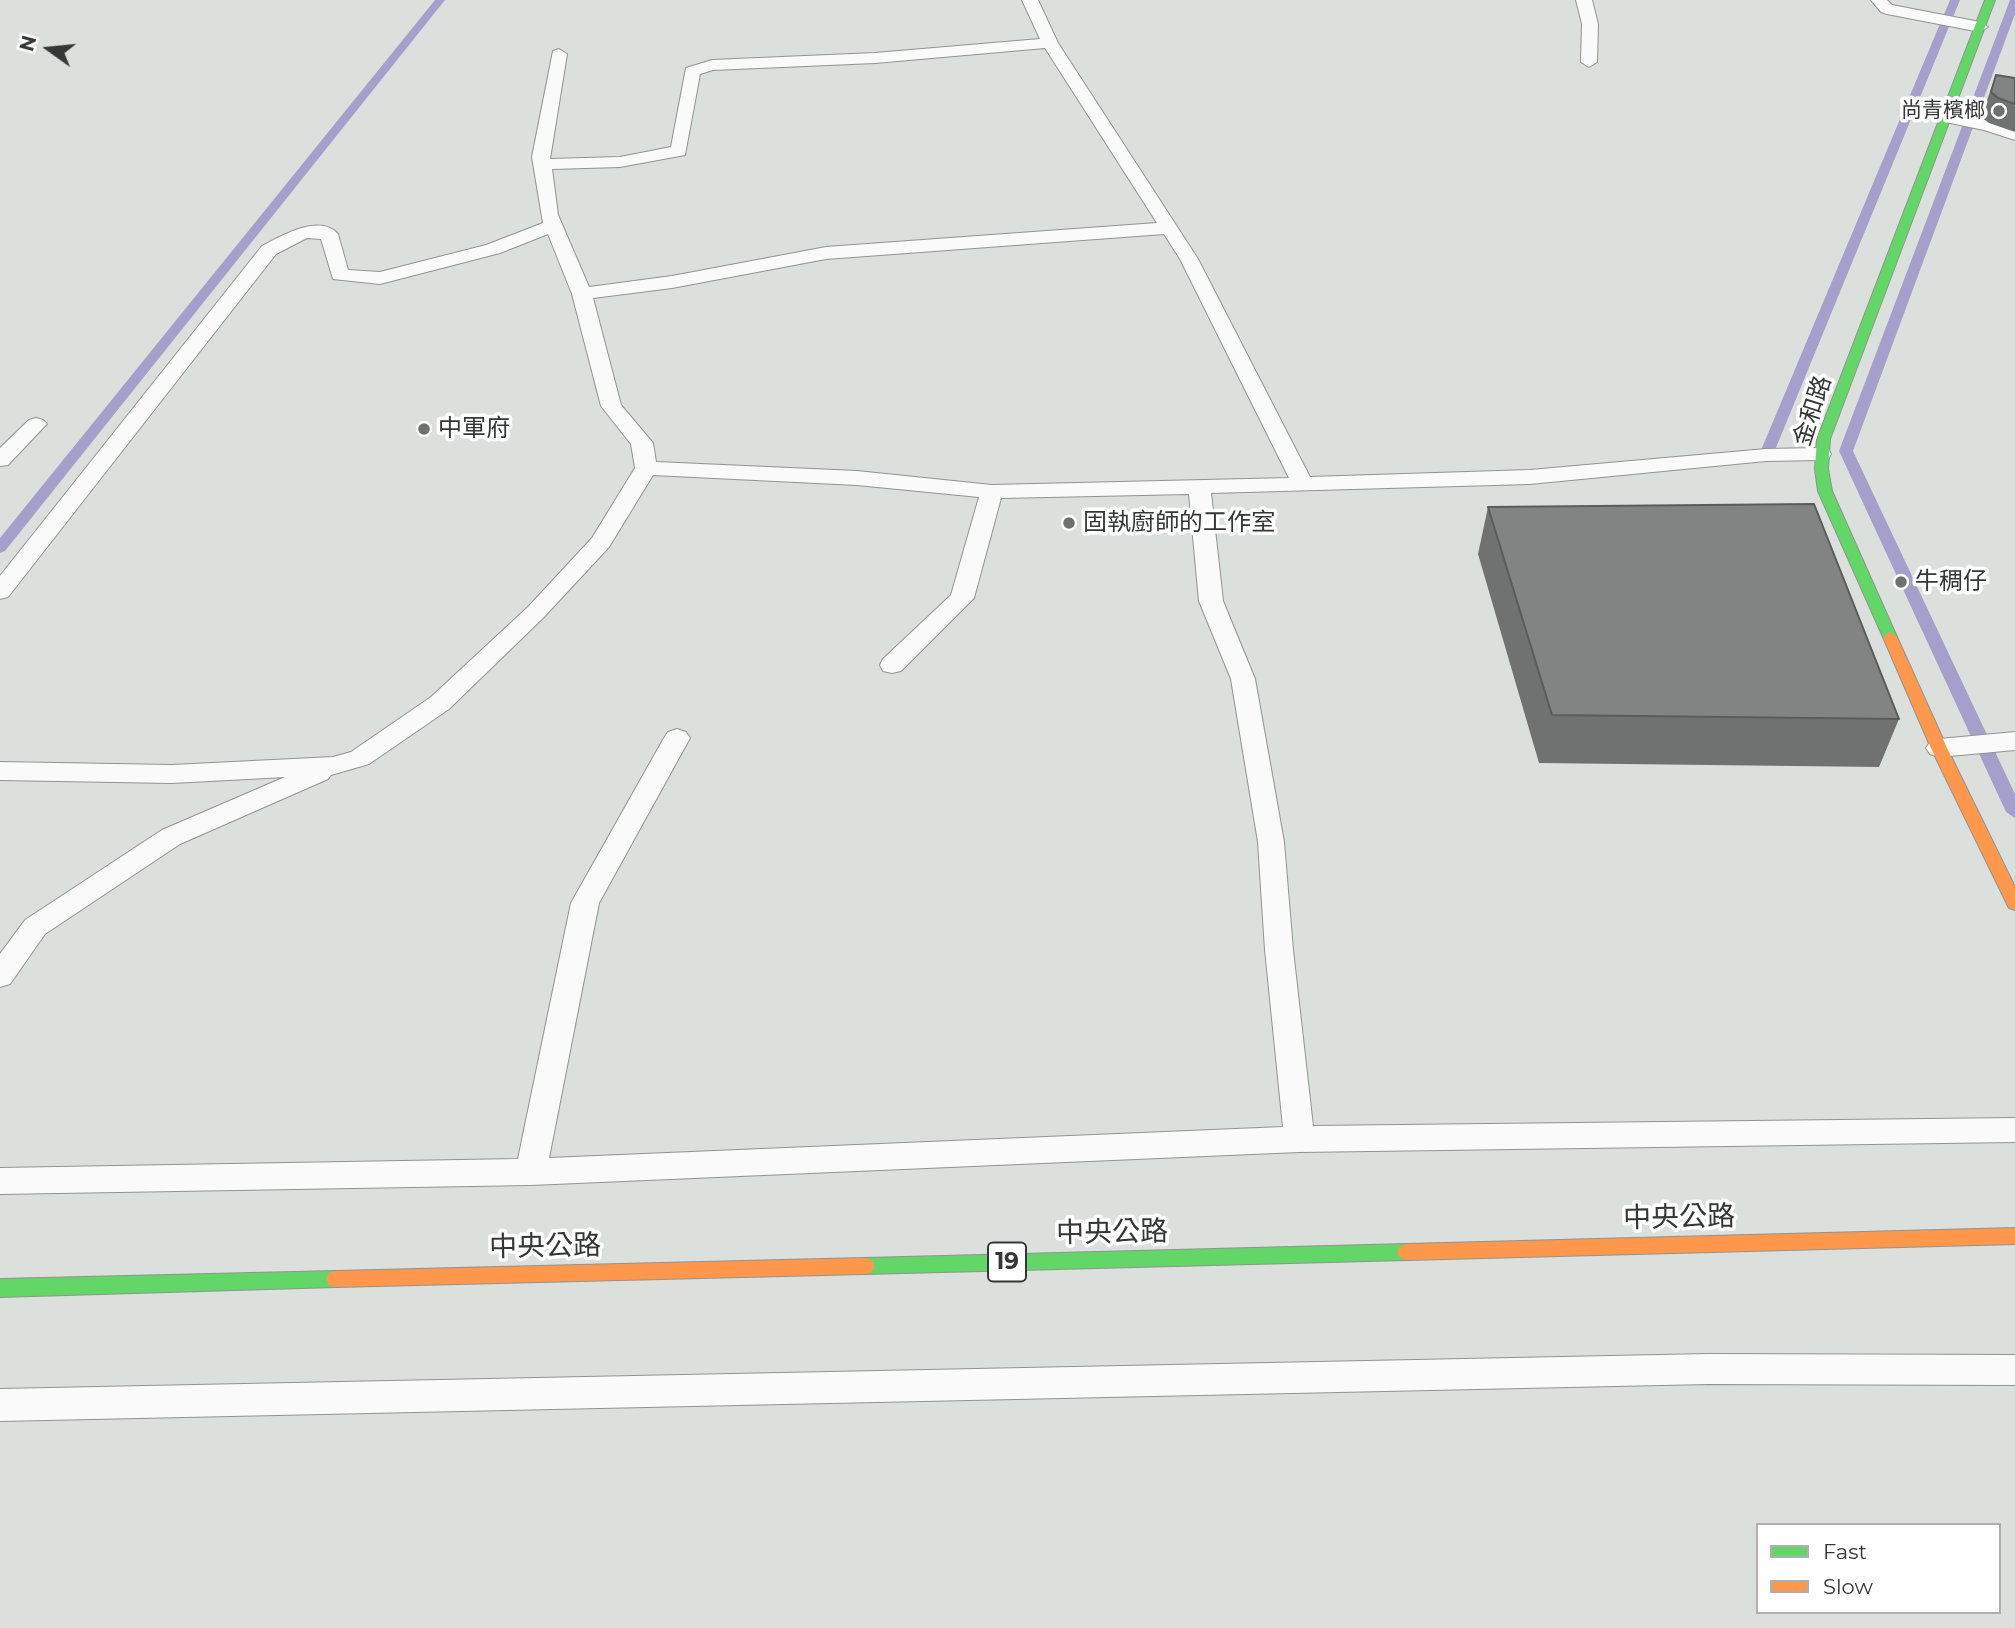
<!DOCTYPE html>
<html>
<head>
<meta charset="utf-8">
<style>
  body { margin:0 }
  #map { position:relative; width:2015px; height:1628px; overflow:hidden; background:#dbe0dc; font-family:Montserrat,sans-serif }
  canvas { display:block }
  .legend { position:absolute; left:1756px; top:1523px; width:245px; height:91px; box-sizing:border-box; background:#fff; border:2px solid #aeafae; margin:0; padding:9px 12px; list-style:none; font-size:21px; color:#343735 }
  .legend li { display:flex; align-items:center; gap:14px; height:35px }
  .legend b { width:35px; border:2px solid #aeafae }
  .north { position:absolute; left:14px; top:14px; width:70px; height:70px; -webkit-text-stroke:5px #fff; paint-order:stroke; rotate:285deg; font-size:19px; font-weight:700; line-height:28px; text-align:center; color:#343735 }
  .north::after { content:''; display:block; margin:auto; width:24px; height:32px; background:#343735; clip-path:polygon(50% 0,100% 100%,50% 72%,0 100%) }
</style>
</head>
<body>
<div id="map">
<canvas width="2015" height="1628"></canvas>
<ul class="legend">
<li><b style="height:9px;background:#63d668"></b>Fast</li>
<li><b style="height:9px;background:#ff974d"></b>Slow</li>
</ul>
<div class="north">N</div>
</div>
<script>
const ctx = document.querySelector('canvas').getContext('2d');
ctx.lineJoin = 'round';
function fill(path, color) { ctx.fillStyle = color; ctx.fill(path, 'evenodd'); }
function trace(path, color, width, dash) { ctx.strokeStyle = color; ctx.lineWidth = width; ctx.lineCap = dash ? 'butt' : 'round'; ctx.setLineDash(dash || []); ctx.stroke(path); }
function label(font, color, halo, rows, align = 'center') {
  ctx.font = font + ' Montserrat,"Noto Sans TC",sans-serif'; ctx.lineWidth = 7; ctx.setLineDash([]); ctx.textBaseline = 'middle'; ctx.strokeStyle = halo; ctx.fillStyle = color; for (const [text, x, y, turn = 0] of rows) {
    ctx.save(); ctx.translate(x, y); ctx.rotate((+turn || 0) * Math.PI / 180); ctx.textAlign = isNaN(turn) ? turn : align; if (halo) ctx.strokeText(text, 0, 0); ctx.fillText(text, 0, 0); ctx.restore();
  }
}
const stream = new Path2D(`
  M 435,0 L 445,0 L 5,551 L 0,553 L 0,538 Z
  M 1950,0 L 1960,0 L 1773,455 L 1766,459 L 1761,458 L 1759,455 Z
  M 2010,0 L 2015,0 L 2015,14 L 1853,451 L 2015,794 L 2015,818 L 2006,812 L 1839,451 Z`);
const lane = new Path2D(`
  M 1022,0 L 1038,0 L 1058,43 L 1198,259 L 1310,477 L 1530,470 L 1766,449 L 1820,448 L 1828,449 L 1831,454 L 1828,459 L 1820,460 L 1766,461 L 1530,484 L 1211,493 L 1223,601 L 1255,679 L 1284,842 L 1293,950 L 1313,1126 L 2015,1118 L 2015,1142 L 1299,1152 L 531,1185 L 0,1194 L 0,1168 L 518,1159 L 571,903 L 664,738 L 668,732 L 677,729 L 686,732 L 690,738 L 599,903 L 549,1158 L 1283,1127 L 1265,950 L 1258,842 L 1231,679 L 1199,601 L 1189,494 L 1001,498 L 974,598 L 901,671 L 892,673 L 883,671 L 880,665 L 883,659 L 951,595 L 979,497 L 857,485 L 653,475 L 609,547 L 544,617 L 449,709 L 369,764 L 331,775 L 328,779 L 180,844 L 45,934 L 10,984 L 0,987 L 0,954 L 25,920 L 162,830 L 285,777 L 172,783 L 0,780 L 0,762 L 172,765 L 333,757 L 351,752 L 431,697 L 528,607 L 592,538 L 635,468 L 631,444 L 601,406 L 572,294 L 548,234 L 500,253 L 380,284 L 333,279 L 321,239 L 307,238 L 276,254 L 8,597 L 0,599 L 0,576 L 262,246 C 281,236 320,213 338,234 L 348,270 L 380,272 L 486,245 L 543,223 L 532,157 L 553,51 L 559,49 L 567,54 L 550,159 L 620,157 L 671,147 L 686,68 L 712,60 L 875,53 L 1040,39 ZM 1045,48 L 1157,223 L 826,247 L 672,276 L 589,287 L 558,215 L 552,169 L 620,167 L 685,155 L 700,74 L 713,70 L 875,63 ZM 1164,234 L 1180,259 L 1289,478 L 992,485 L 857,471 L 656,462 L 653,443 L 621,405 L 593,298 L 672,288 L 826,259 Z
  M 1576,0 L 1592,0 L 1598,24 L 1597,62 L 1589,67 L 1581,62 L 1582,24 Z
  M 1871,0 L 1887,0 L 1892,5 L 1980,22 L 1988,27 L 1980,32 L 1887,14 L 1881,12 Z
  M 36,418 L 43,420 L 47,424 L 43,428 L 8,465 L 0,466 L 0,448 L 29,420 Z
  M 2015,732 L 2015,750 L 1939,757 L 1930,754 L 1926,748 L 1930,742 L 1939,739 Z
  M 1708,1354 L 2015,1355 L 2015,1385 L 1708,1384 L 0,1421 L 0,1389 Z`);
const street = new Path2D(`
  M 1945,108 L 2015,124 L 2015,140 L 1984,130 L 1936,120 L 1933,115 L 1936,110 Z`);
const fast = new Path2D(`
  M 1985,0 L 1995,0 L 1830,439 L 1828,469 L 1832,491 L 1897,637 L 1890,642 L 1883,637 L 1818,491 L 1815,469 L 1817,439 Z
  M 1407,1244 L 1414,1246 L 1417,1252 L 1414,1258 L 1407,1260 L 865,1274 L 858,1272 L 855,1266 L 858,1260 L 865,1258 Z
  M 336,1271 L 343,1273 L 346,1279 L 343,1285 L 336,1287 L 0,1297 L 0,1279 Z`);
const slow = new Path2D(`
  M 1890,632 L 1897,637 L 1947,748 L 2015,887 L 2015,910 L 2009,908 L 2007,904 L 1931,748 L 1883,637 Z
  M 2015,1228 L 2015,1244 L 1407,1260 L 1400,1258 L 1397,1252 L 1400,1246 L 1407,1244 Z
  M 865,1258 L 872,1260 L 875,1266 L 872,1272 L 865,1274 L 336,1287 L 329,1285 L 326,1279 L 329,1273 L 336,1271 Z`);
const wall = new Path2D(`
  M 1996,75 L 2015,78 L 2015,132 L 1989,123 L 1981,117 Z
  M 1488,507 L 1899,719 L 1879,767 L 1539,763 L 1478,554 Z`);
const building = new Path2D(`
  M 1996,75 L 2015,78 L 2015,104 L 1998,98 L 1991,92 Z
  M 1814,504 L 1899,719 L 1552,715 L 1488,507 Z`);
const markers = [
  [1999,111,7,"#6e726f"],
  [424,429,7,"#6e726f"],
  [1069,523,7,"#6e726f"],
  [1901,582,7,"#6e726f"]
];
const farPoinames = [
  ["尚青檳榔",1985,111]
];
const shields = [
  [1007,1262,38]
];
const shieldNames = [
  ["19",1007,1262]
];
const streetNames = [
  ["金和路",1813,411,-72]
];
const poiNames = [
  ["中軍府",438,429],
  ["固執廚師的工作室",1083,523],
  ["牛稠仔",1915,582]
];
const nearStreetnames = [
  ["中央公路",1679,1218,-1],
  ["中央公路",1112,1233,-1],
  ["中央公路",545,1247,-1]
];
fill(stream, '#a5a0cb');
trace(lane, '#919491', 2);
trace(street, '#919491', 2);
trace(fast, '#919491', 2);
trace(slow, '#919491', 2);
fill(lane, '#fafafa');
fill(street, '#fafafa');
fill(fast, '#63d668');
fill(slow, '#ff974d');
fill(wall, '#6f7270');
fill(building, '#818482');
trace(building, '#5a5c5b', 2);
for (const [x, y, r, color] of markers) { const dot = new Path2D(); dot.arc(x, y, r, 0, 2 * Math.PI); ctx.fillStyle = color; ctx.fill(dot); trace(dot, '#fff', 2.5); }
label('21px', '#343735', '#fff', farPoinames, 'right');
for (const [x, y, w] of shields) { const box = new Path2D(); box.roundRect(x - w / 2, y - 19.5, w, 39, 5); ctx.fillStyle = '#fff'; ctx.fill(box); trace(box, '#343735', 2); }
label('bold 23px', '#343735', null, shieldNames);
label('24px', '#343735', '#fff', streetNames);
label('24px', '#343735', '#fff', poiNames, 'left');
label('28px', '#343735', '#fff', nearStreetnames);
</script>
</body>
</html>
